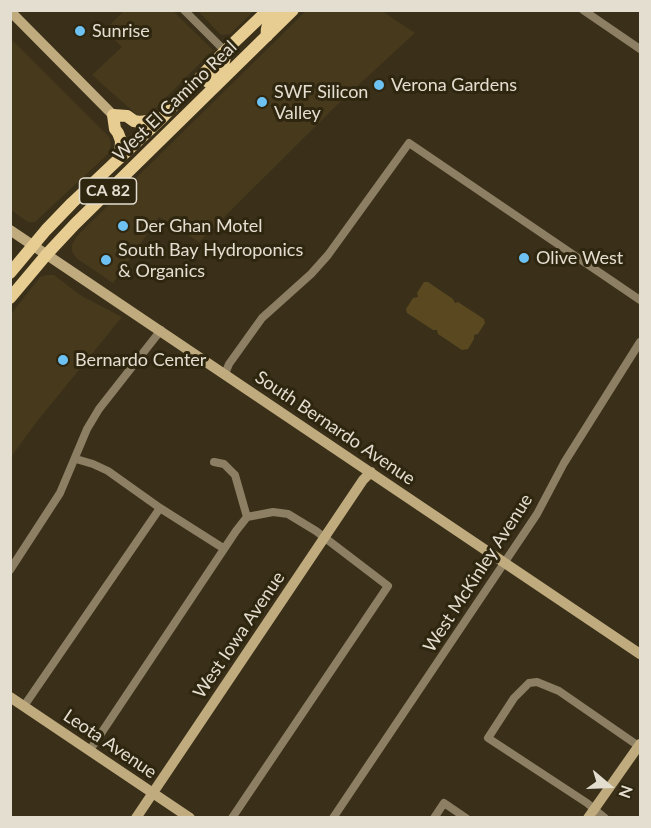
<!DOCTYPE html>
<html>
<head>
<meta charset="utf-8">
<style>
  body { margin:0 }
  #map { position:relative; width:651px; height:828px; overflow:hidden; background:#3a301a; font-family:Lato,sans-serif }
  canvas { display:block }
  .frame { position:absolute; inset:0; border:12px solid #e4ded0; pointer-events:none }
  .north { position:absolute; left:579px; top:756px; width:60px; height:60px; -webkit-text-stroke:4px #2f2610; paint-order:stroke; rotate:109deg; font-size:16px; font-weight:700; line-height:24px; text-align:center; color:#e4ded0 }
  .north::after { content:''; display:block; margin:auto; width:21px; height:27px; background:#e4ded0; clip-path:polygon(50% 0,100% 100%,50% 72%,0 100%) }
</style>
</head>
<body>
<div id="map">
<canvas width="651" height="828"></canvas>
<div class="frame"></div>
<div class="north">N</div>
</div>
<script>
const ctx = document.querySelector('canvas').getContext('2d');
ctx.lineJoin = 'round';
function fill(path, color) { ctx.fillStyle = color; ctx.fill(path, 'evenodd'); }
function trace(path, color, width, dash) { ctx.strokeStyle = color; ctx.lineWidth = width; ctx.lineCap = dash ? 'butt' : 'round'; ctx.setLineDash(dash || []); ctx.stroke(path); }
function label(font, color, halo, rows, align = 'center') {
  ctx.font = font + ' Lato,sans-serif'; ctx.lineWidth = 6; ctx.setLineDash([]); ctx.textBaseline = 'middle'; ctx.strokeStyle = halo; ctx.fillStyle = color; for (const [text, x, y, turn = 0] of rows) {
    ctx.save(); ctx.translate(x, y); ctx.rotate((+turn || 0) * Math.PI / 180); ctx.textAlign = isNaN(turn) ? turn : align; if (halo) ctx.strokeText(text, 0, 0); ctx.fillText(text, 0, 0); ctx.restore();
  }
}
const built = new Path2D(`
  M 124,11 L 173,11 L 213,50 L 150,114 L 144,116 L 137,115 L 92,75 L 122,47 L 105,30 Z
  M 200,11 L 254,10 L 254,11 L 230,34 L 221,35 L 199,12 Z
  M 306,11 L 382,11 L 415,33 L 341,101 L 199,242 L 159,217 L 113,283 L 76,258 L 72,251 L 72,245 L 77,236 Z
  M 10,38 L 110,138 L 111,144 L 109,153 L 35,222 L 28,222 L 11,210 Z
  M 46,275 L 54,275 L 80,295 L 122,317 L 35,424 L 11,457 L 11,314 L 40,277 Z`);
const green = new Path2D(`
  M 424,282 L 428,282 L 453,299 L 455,303 L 458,302 L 484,319 L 485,323 L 478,334 L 474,335 L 474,339 L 468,349 L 462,350 L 438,334 L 437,330 L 433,330 L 407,313 L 406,309 L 413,298 L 418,297 L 417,293 Z`);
const street = new Path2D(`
  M 184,10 L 225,51
  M 583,10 L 640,49
  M 225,374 L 229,364 L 262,318 L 311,274 L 328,255 L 409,143 L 640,300
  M 76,459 L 93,464 L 108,471 L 160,508 L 223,548
  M 214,462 L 224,464 L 235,475 L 247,517
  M 10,570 L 60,493 L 87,429 L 99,409 L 161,330
  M 24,706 L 160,508
  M 90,750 L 236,531 L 247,517 L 273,512 L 288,514 L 316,531 L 388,586 L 232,818
  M 333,818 L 537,514 L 564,463 L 640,342
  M 434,818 L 444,803 L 466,818
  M 605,818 L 587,803 L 488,738 L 514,698 L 529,683 L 537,682 L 559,691 L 640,747`);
const secondary = new Path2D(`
  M 10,11 L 113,115
  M 10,230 L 640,654
  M 10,697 L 190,818
  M 136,818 L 363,480 L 371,472
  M 588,818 L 640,744`);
const primary = new Path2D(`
  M 267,36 C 265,24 272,19 279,10
  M 208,82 C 220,70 225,69 225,51
  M 120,157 L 121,141 L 118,133 L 115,129 L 113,115 L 127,116 L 134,121 L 140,122 L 161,119
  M 10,273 L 46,230 L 72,203 L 161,119 L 225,51 L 268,10
  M 10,298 L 47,254 L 75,224 L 293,10`);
const markers = [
  [80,31,6,"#6ec2f3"],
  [379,85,6,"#6ec2f3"],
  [262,102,6,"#6ec2f3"],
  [123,226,6,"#6ec2f3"],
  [524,258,6,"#6ec2f3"],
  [106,260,6,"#6ec2f3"],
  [63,360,6,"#6ec2f3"]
];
const shields = [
  [108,191,57]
];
const shieldNames = [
  ["CA 82",108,191]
];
const poiNames = [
  ["Sunrise",92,31],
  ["Verona Gardens",391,85],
  ["SWF Silicon",274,92],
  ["Valley",274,113],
  ["Der Ghan Motel",135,226],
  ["South Bay Hydroponics",118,250],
  ["& Organics",118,271],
  ["Olive West",536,258],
  ["Bernardo Center",75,360]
];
const streetNames = [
  ["West El Camino Real",175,101,-44],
  ["South Bernardo Avenue",335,428,34],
  ["West McKinley Avenue",478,573,-57],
  ["West Iowa Avenue",239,635,-56],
  ["Leota Avenue",110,744,34]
];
fill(built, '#46391c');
fill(green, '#594820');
trace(street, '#8c7f63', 8);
trace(secondary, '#c0ab7e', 10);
trace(primary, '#e8cd92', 12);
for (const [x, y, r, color] of markers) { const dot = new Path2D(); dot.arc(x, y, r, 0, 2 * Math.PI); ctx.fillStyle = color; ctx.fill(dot); trace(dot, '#2f2610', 2); }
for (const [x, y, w] of shields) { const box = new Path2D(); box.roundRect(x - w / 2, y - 13, w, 26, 4.5); ctx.fillStyle = '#2f2610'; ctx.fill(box); trace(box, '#e4ded0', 1.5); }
label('bold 16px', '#e4ded0', null, shieldNames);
label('18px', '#e4ded0', '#2f2610', poiNames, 'left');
label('18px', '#e4ded0', '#2f2610', streetNames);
</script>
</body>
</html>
